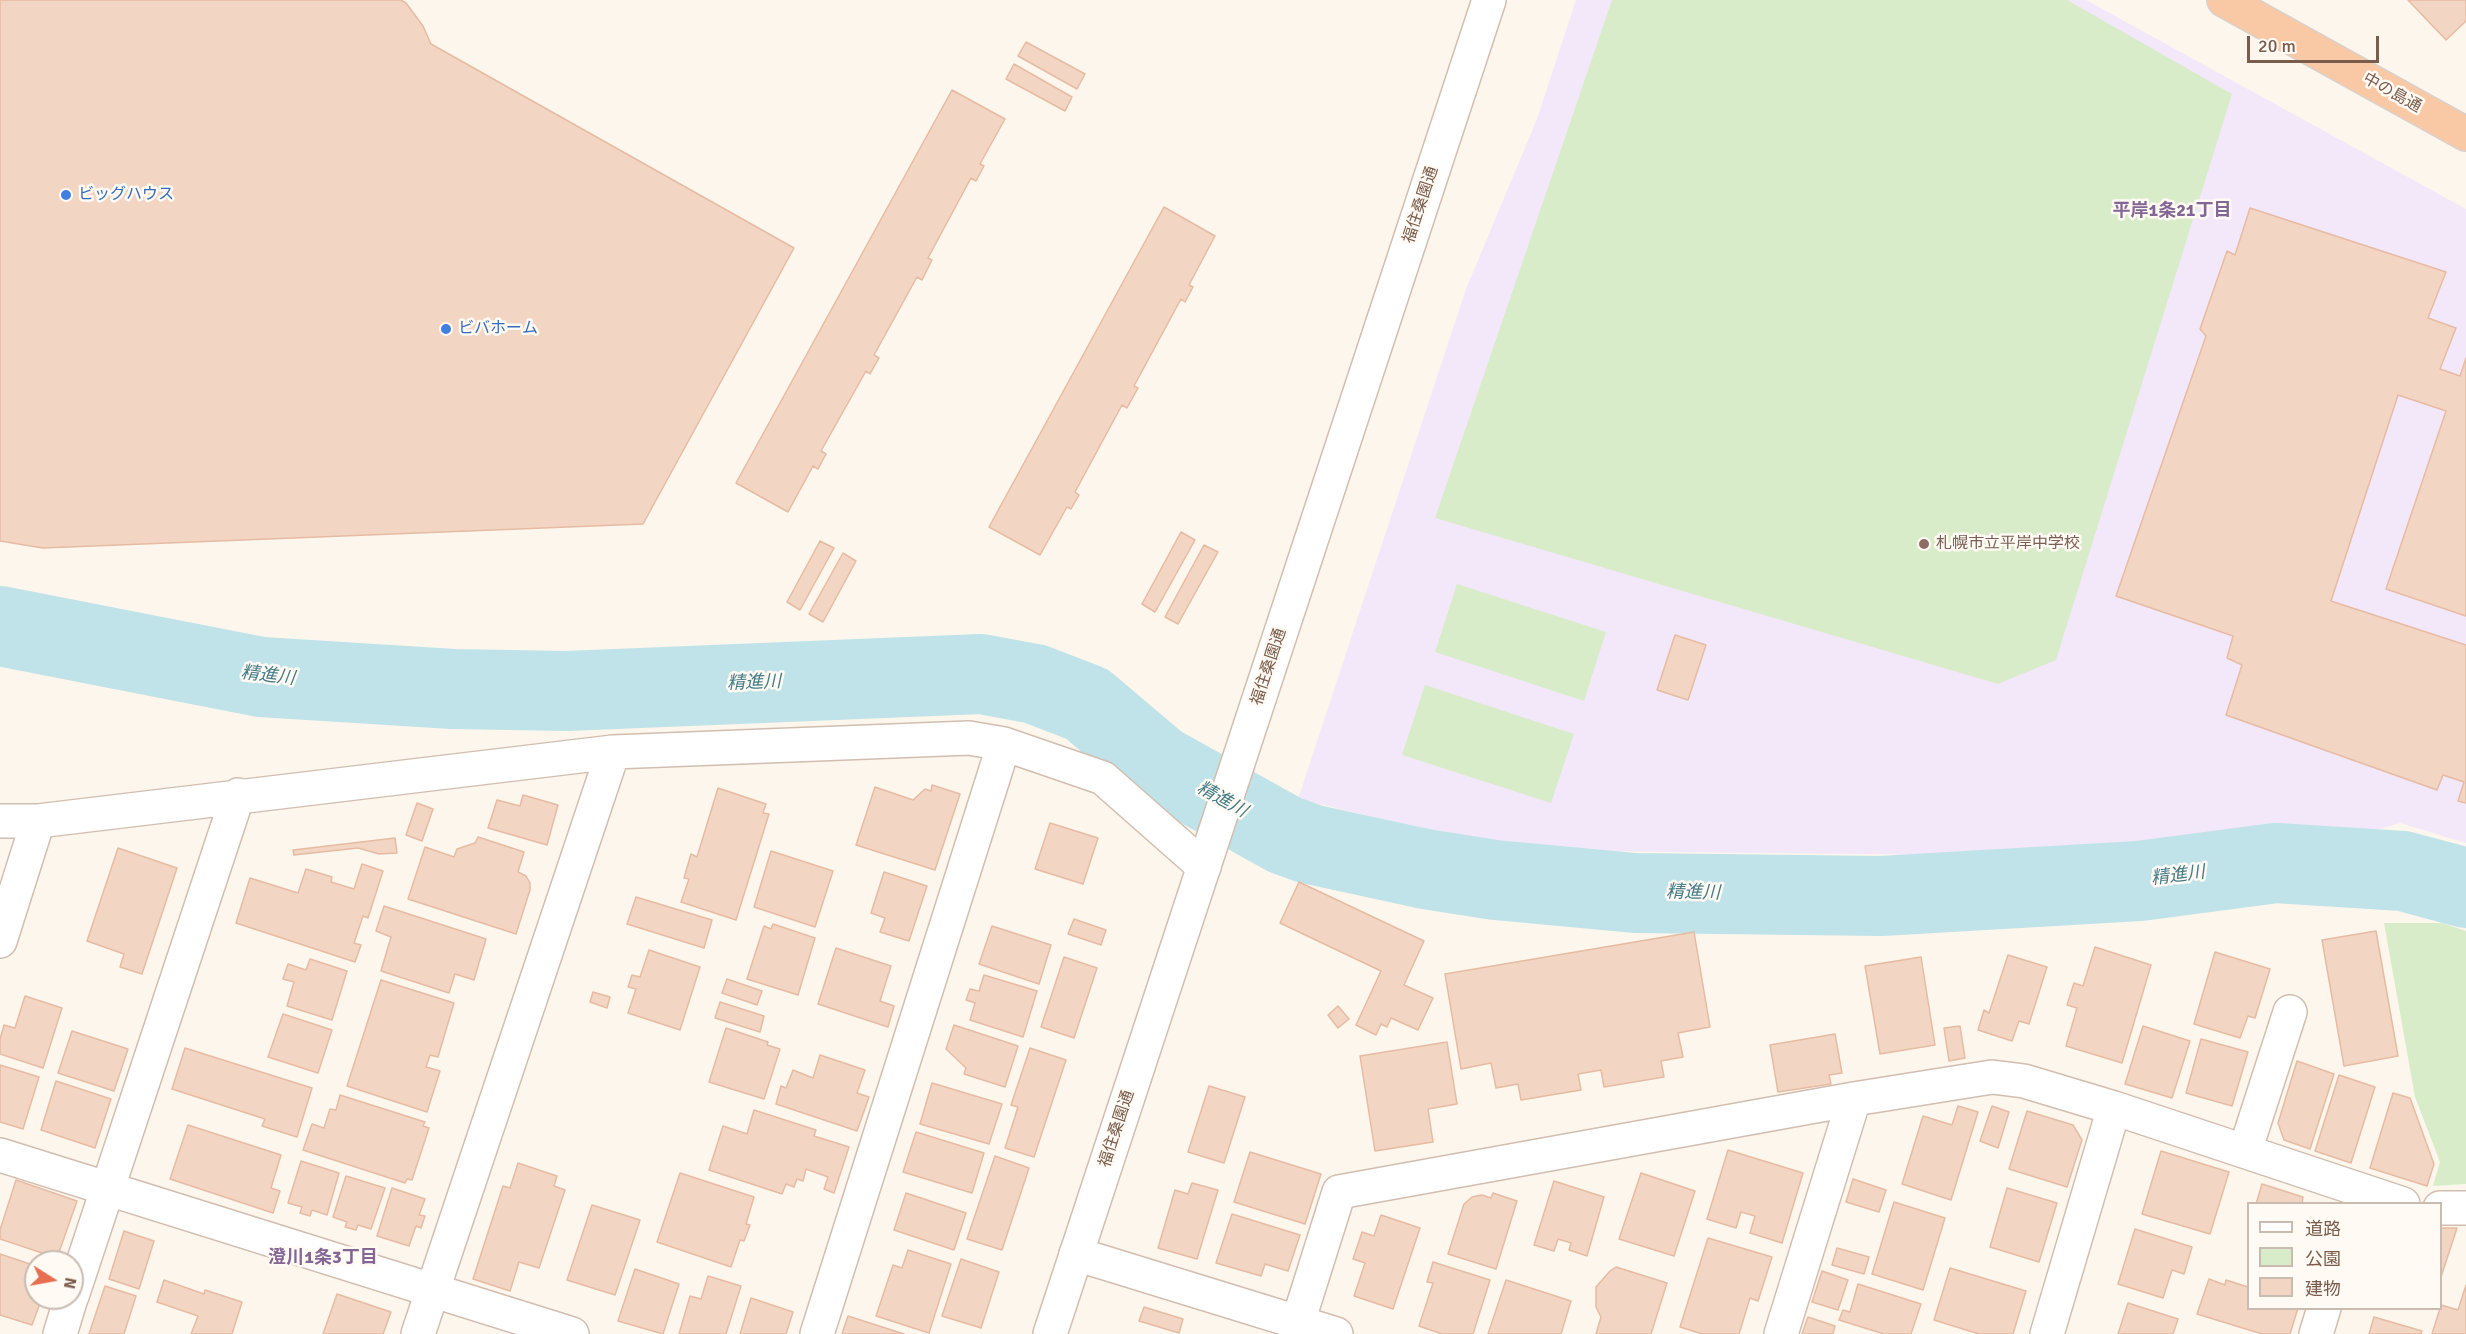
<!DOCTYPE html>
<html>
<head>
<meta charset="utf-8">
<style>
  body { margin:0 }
  #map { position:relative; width:2466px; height:1334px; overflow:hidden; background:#fdf6ec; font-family:Signika,"Noto Sans JP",sans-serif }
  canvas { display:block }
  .legend { position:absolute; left:2247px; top:1202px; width:195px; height:108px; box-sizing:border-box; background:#fffaf3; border:2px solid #cabbb1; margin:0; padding:8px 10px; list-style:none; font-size:18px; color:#7a5c4d }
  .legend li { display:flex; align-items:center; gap:12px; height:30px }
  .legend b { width:30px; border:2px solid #cabbb1 }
  .north { position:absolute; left:24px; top:1250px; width:60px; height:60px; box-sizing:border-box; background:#fffaf3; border:2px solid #cabbb1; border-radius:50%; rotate:101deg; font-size:16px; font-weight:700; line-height:24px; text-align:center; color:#7a5c4d }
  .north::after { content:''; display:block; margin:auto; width:21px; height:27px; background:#e76f51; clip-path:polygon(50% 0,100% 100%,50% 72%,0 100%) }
  .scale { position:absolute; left:2247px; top:36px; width:132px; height:27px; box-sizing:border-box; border:3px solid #7a5c4d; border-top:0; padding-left:8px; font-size:18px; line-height:21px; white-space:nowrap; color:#7a5c4d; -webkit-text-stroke:4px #fffaf3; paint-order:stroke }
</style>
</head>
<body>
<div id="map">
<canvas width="2466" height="1334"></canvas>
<ul class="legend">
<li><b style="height:8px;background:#fff"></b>道路</li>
<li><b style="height:16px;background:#d8ecc9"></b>公園</li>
<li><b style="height:16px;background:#f3d5c3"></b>建物</li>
</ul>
<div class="north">N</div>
<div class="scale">20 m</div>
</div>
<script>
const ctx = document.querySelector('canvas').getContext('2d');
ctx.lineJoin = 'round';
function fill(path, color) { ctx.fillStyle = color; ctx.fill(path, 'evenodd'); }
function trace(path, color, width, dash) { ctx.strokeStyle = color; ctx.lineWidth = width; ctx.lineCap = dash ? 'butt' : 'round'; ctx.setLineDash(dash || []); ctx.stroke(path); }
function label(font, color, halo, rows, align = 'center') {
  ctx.font = font + ' Signika,"Noto Sans JP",sans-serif'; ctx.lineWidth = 5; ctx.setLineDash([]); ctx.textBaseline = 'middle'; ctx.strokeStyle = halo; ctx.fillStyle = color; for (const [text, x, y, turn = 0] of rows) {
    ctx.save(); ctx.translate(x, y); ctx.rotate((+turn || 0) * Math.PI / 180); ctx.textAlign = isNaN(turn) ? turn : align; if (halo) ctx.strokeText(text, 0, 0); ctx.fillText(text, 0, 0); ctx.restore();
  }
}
const education = new Path2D(`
  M 1576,0 L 2086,0 L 2466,209 L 2466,843 L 2400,823 L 2357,836 L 2131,857 L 1591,851 L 1496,846 L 1298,799 L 1466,289 L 1537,119 Z`);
const green = new Path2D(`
  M 1612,0 L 2067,0 L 2232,94 L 2056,660 L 1998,684 L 1435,518 Z
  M 1457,584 L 1606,632 L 1584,701 L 1435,652 Z
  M 1425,685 L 1574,734 L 1551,803 L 1402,755 Z
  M 2384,923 L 2442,923 L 2466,931 L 2466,1184 L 2433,1186 L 2440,1162 L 2415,1097 Z`);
const river = new Path2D(`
  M 0,626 L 261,677 L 453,689 L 567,691 L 981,674 L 1035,684 L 1087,704 L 1159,765 L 1285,835 L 1310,844 L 1425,869 L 1495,880 L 1635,893 L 1881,896 L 2139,881 L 2276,863 L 2403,871 L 2466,888`);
const building = new Path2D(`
  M 0,0 L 401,0 L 406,3 L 423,26 L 431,44 L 794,248 L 643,524 L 43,548 L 0,541 Z
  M 2408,0 L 2466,0 L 2466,21 L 2446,40 Z
  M 1026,42 L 1085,74 L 1077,89 L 1018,56 Z
  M 1014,64 L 1072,97 L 1065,111 L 1006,79 Z
  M 952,90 L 1005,119 L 980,164 L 984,166 L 976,181 L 971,178 L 928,258 L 932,260 L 922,280 L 917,277 L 874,355 L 879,358 L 870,374 L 866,371 L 821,451 L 826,454 L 818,469 L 813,466 L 788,512 L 736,483 Z
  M 1164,207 L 1215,236 L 1189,285 L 1193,287 L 1185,302 L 1181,299 L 1134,386 L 1138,388 L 1127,408 L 1122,405 L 1075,492 L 1079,495 L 1071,509 L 1067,507 L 1040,555 L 989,527 Z
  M 2250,208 L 2446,272 L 2428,318 L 2456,328 L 2440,369 L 2460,376 L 2466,358 L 2466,616 L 2386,589 L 2446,411 L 2398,395 L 2331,601 L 2466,645 L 2466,803 L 2458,801 L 2464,782 L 2443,775 L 2437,790 L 2226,715 L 2242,665 L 2227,658 L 2233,636 L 2116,596 L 2206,336 L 2200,329 L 2227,251 L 2235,255 Z
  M 1181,532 L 1195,540 L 1155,612 L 1142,604 Z
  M 820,541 L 834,548 L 800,610 L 787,602 Z
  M 1204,545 L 1218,552 L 1178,624 L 1165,617 Z
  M 843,553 L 856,561 L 823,622 L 809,614 Z
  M 1675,635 L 1706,645 L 1688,700 L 1657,690 Z
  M 932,785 L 960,794 L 935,870 L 856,845 L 875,787 L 913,800 L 925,789 L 931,791 Z
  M 718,788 L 766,804 L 763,813 L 769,814 L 736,920 L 681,902 L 689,879 L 684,878 L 691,854 L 697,857 Z
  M 523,795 L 558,805 L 547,845 L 488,828 L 497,800 L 520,806 Z
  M 417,803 L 433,809 L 422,841 L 406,835 Z
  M 1050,823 L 1098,838 L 1083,884 L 1035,869 Z
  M 478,837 L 524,852 L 518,872 L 526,876 L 530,883 L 530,890 L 516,934 L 408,899 L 425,847 L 454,857 L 457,849 L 475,843 Z
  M 395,838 L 397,853 L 379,854 L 358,848 L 294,855 L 293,850 Z
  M 118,848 L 177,868 L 142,974 L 120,967 L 124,954 L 87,941 Z
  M 771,851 L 833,871 L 815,927 L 754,907 Z
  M 362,864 L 383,871 L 368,918 L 363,916 L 354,943 L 361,945 L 355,962 L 236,923 L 250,878 L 298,893 L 306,869 L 332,877 L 331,882 L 354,889 Z
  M 884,872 L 927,886 L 909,941 L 880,932 L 885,918 L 871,913 Z
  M 1299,882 L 1424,941 L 1404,985 L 1433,998 L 1418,1030 L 1391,1018 L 1387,1027 L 1381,1024 L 1376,1035 L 1356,1025 L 1381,971 L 1280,923 Z
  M 636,897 L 712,920 L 704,948 L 627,924 Z
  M 384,906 L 486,939 L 474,980 L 455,974 L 449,993 L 381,971 L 391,937 L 376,931 Z
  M 1074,919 L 1106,930 L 1101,945 L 1068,934 Z
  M 773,924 L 815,938 L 798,995 L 747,979 L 764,926 L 771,929 Z
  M 992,926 L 1051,945 L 1039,984 L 979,964 Z
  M 2376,931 L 2398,1056 L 2344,1066 L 2322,940 Z
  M 1694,932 L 1710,1027 L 1678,1033 L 1683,1057 L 1661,1061 L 1664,1077 L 1604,1087 L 1601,1070 L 1578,1074 L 1581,1090 L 1521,1100 L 1518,1084 L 1496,1088 L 1491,1063 L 1461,1069 L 1445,974 Z
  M 2095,947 L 2151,965 L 2122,1063 L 2066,1046 L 2077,1008 L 2067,1005 L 2074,983 L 2083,986 Z
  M 836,948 L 891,966 L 880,1001 L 894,1006 L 888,1027 L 818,1004 Z
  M 649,950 L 700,967 L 680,1030 L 628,1013 L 636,989 L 628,987 L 632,975 L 640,977 Z
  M 2215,952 L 2270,969 L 2255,1018 L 2248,1016 L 2240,1038 L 2194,1024 Z
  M 2008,955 L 2047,967 L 2029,1024 L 2019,1021 L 2012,1041 L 1978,1030 L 1984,1010 L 1989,1013 Z
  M 1064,957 L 1097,968 L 1074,1038 L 1041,1027 Z
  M 1921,957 L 1935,1045 L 1880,1054 L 1865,966 Z
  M 310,959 L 347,971 L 332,1020 L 287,1006 L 294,982 L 283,979 L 288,964 L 306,970 Z
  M 984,975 L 1037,991 L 1023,1037 L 970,1020 L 975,1003 L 966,1000 L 970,989 L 979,991 Z
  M 727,979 L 762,991 L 757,1005 L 722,993 Z
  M 381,980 L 454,1003 L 438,1057 L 430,1055 L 426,1067 L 440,1071 L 427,1112 L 347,1086 Z
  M 593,992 L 610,997 L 607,1008 L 590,1002 Z
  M 25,996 L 62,1008 L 43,1068 L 0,1054 L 0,1039 L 4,1025 L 15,1028 Z
  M 720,1002 L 764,1016 L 760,1032 L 715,1018 Z
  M 1338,1006 L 1349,1019 L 1338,1028 L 1328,1015 Z
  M 283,1014 L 332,1030 L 318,1073 L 268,1057 Z
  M 954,1025 L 1018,1046 L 1005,1087 L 964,1074 L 966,1068 L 946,1049 Z
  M 1960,1026 L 1965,1058 L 1949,1061 L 1944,1028 Z
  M 2143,1026 L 2190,1041 L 2172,1098 L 2125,1084 Z
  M 726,1028 L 768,1042 L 767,1045 L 780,1049 L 764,1099 L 709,1082 Z
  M 72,1031 L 128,1049 L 114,1091 L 58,1073 Z
  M 1835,1034 L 1842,1073 L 1829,1075 L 1831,1084 L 1778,1092 L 1770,1045 Z
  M 2201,1039 L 2248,1052 L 2232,1106 L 2186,1093 Z
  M 1447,1042 L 1457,1104 L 1428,1109 L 1433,1142 L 1375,1151 L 1360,1056 Z
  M 185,1048 L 312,1088 L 297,1137 L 262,1126 L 265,1119 L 172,1089 Z
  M 1030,1048 L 1066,1060 L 1034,1157 L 1005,1148 L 1018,1107 L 1011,1105 Z
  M 820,1055 L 865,1070 L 857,1093 L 869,1097 L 857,1131 L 776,1104 L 781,1086 L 786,1088 L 793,1070 L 813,1078 Z
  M 2297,1061 L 2334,1074 L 2310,1149 L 2284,1140 L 2278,1123 Z
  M 0,1065 L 39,1077 L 23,1129 L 0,1122 Z
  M 2339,1075 L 2375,1087 L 2351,1163 L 2315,1151 Z
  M 56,1081 L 111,1099 L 95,1148 L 41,1130 Z
  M 932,1083 L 1002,1104 L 989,1144 L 920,1124 Z
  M 1209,1086 L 1245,1097 L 1224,1163 L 1188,1152 Z
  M 2393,1093 L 2410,1098 L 2434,1164 L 2427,1186 L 2370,1168 Z
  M 340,1095 L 425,1122 L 423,1126 L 429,1128 L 412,1180 L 407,1179 L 405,1183 L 303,1150 L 312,1124 L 324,1128 L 330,1109 L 336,1110 Z
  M 1958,1106 L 1978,1112 L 1951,1200 L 1902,1184 L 1923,1116 L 1952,1125 Z
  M 1992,1106 L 2009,1112 L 1998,1148 L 1980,1141 Z
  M 754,1110 L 816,1130 L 814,1136 L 849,1147 L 834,1193 L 824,1189 L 828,1177 L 806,1169 L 803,1181 L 797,1179 L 794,1187 L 786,1184 L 782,1194 L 709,1170 L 723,1126 L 747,1134 Z
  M 2027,1111 L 2073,1125 L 2082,1140 L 2067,1187 L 2009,1169 Z
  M 188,1125 L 281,1155 L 271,1188 L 280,1191 L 273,1213 L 170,1179 Z
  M 916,1132 L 984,1153 L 972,1193 L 903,1172 Z
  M 1728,1150 L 1803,1173 L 1782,1243 L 1750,1233 L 1755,1216 L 1741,1212 L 1736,1228 L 1707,1219 Z
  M 2161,1151 L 2229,1172 L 2210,1234 L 2142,1214 Z
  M 1250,1152 L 1321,1174 L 1305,1224 L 1234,1202 Z
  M 995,1156 L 1029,1168 L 1002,1250 L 967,1239 Z
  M 301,1161 L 339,1173 L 327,1215 L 312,1210 L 310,1216 L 300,1213 L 302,1207 L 288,1203 Z
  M 518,1163 L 557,1176 L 554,1186 L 565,1190 L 539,1268 L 519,1262 L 510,1291 L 473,1279 L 503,1186 L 510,1188 Z
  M 680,1173 L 754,1197 L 746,1224 L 750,1225 L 744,1241 L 740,1240 L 731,1267 L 657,1242 Z
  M 1641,1173 L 1695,1191 L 1674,1256 L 1619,1239 Z
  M 346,1176 L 385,1188 L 371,1229 L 358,1225 L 356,1230 L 345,1227 L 347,1222 L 333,1217 Z
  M 1853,1179 L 1886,1190 L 1879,1212 L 1846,1202 Z
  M 16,1180 L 77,1201 L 57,1258 L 0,1239 L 0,1230 Z
  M 1554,1181 L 1604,1197 L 1587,1256 L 1569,1250 L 1571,1243 L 1558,1239 L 1554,1251 L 1534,1245 Z
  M 1192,1183 L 1218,1190 L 1197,1259 L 1158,1248 L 1175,1190 L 1188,1194 Z
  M 2262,1184 L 2303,1197 L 2302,1204 L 2256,1204 Z
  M 392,1188 L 425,1199 L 419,1215 L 425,1216 L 421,1228 L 416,1226 L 409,1246 L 377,1236 Z
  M 2007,1188 L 2057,1203 L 2039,1262 L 1990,1247 Z
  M 906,1193 L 966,1213 L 954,1250 L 894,1230 Z
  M 1493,1193 L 1517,1201 L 1496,1269 L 1448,1254 L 1464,1204 L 1472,1197 L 1482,1195 L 1491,1198 Z
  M 1894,1202 L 1945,1218 L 1923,1290 L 1872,1274 Z
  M 592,1205 L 640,1220 L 615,1295 L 567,1280 Z
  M 1232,1214 L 1300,1235 L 1288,1271 L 1265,1264 L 1261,1276 L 1216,1263 Z
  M 1381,1215 L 1420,1228 L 1393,1309 L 1354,1296 L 1365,1263 L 1353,1259 L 1362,1232 L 1374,1236 Z
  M 2440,1228 L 2457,1228 L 2440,1280 Z
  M 2135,1229 L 2192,1247 L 2184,1274 L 2172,1270 L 2163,1298 L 2118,1284 Z
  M 124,1231 L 154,1241 L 139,1289 L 109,1279 Z
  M 1708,1238 L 1772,1257 L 1758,1301 L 1750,1298 L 1739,1334 L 1702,1334 L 1680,1327 Z
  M 1837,1248 L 1869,1257 L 1864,1274 L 1832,1265 Z
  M 908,1250 L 951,1264 L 929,1333 L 876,1316 L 893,1265 L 902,1268 Z
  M 0,1254 L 36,1266 L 36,1298 L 42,1298 L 32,1325 L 0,1315 Z
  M 961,1259 L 999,1272 L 981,1328 L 942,1316 Z
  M 1433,1262 L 1490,1280 L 1473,1334 L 1442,1334 L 1419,1326 L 1433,1283 L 1427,1282 Z
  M 1616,1267 L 1667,1283 L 1651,1334 L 1596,1334 L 1601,1317 L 1596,1307 L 1596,1287 L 1610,1271 Z
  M 1950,1268 L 2026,1291 L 2013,1334 L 1979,1334 L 1934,1320 Z
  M 635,1269 L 679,1284 L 663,1334 L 618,1321 Z
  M 1822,1271 L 1848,1280 L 1838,1310 L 1812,1302 Z
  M 708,1276 L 741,1286 L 726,1334 L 679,1334 L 690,1296 L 701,1299 Z
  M 2209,1279 L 2225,1285 L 2226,1280 L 2248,1287 L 2248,1308 L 2298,1308 L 2290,1334 L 2262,1334 L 2197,1314 Z
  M 164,1280 L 204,1294 L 205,1290 L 242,1302 L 232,1334 L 191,1334 L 198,1316 L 157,1302 Z
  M 1506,1280 L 1571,1301 L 1561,1334 L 1488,1334 Z
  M 1858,1284 L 1921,1304 L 1911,1334 L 1884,1334 L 1839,1320 L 1843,1310 L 1850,1312 Z
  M 2466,1285 L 2466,1334 L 2432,1334 L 2441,1305 L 2458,1310 Z
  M 105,1286 L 136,1296 L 124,1334 L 89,1334 Z
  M 337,1294 L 391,1312 L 383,1334 L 323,1334 Z
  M 751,1298 L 793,1312 L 786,1334 L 740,1334 Z
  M 2128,1303 L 2178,1319 L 2173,1334 L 2118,1334 Z
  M 1144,1307 L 1183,1319 L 1179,1333 L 1139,1321 Z
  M 848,1316 L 904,1334 L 842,1334 Z
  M 1808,1317 L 1835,1326 L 1833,1334 L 1802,1334 Z
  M 2374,1317 L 2422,1331 L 2421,1334 L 2369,1334 Z`);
const minor = new Path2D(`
  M 0,821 L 38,821 L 613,752 L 969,738 L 1004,744 L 1103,778 L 1204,867
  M 0,941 L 38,821
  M 2245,1151 L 2290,1012
  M 0,1155 L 572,1334
  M 2440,1208 L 2466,1208
  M 1076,1254 L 1336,1334
  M 72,1296 L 238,795
  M 1298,1322 L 1339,1192 L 1854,1099 L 1992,1077 L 2024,1081 L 2114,1108 L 2403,1204
  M 60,1334 L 71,1298
  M 418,1334 L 613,752
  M 817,1334 L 1004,744
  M 1781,1334 L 1854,1099
  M 2047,1334 L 2114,1108
  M 2316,1334 L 2324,1308`);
const tertiary = new Path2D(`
  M 1050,1334 L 1489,0`);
const trunk = new Path2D(`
  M 2224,0 L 2466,134`);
const markers = [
  [66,195,6,"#3f7fe0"],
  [446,329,6,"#3f7fe0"],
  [1924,544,6,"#8d6e63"]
];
const streetNames = [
  ["中の島通",2392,93,29],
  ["福住桑園通",1421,205,-72],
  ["福住桑園通",1269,667,-72],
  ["福住桑園通",1117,1129,-72]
];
const shopNames = [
  ["ビッグハウス",78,195],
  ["ビバホーム",458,329]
];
const educationNames = [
  ["札幌市立平岸中学校",1936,544]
];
const neighbourhoodNames = [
  ["平岸1条21丁目",2172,211],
  ["澄川1条3丁目",323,1258]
];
const waterNames = [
  ["精進川",268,676,7],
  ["精進川",754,683,-2],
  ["精進川",1222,800,29],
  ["精進川",2178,876,-7],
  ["精進川",1693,893,1]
];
fill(education, '#f3e8fa');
fill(green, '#d8ecc9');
trace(river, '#bfe3e8', 80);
fill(building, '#f3d5c3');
trace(building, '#e6bba3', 1.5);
trace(minor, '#d1beb0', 36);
trace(tertiary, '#d1beb0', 36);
trace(trunk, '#dad1cd', 36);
trace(minor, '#fff', 33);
trace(tertiary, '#fff', 33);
trace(trunk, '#f9c8a4', 33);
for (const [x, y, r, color] of markers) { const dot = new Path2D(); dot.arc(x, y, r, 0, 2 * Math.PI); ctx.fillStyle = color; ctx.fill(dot); trace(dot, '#fffaf3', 2); }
label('16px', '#7a5c4d', '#fffaf3', streetNames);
label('16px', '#366cbe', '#fffaf3', shopNames, 'left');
label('16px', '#785e54', '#fffaf3', educationNames, 'left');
label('bold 18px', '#846695', '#fffaf3', neighbourhoodNames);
label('italic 18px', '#437c86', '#fffaf3', waterNames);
</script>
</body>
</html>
